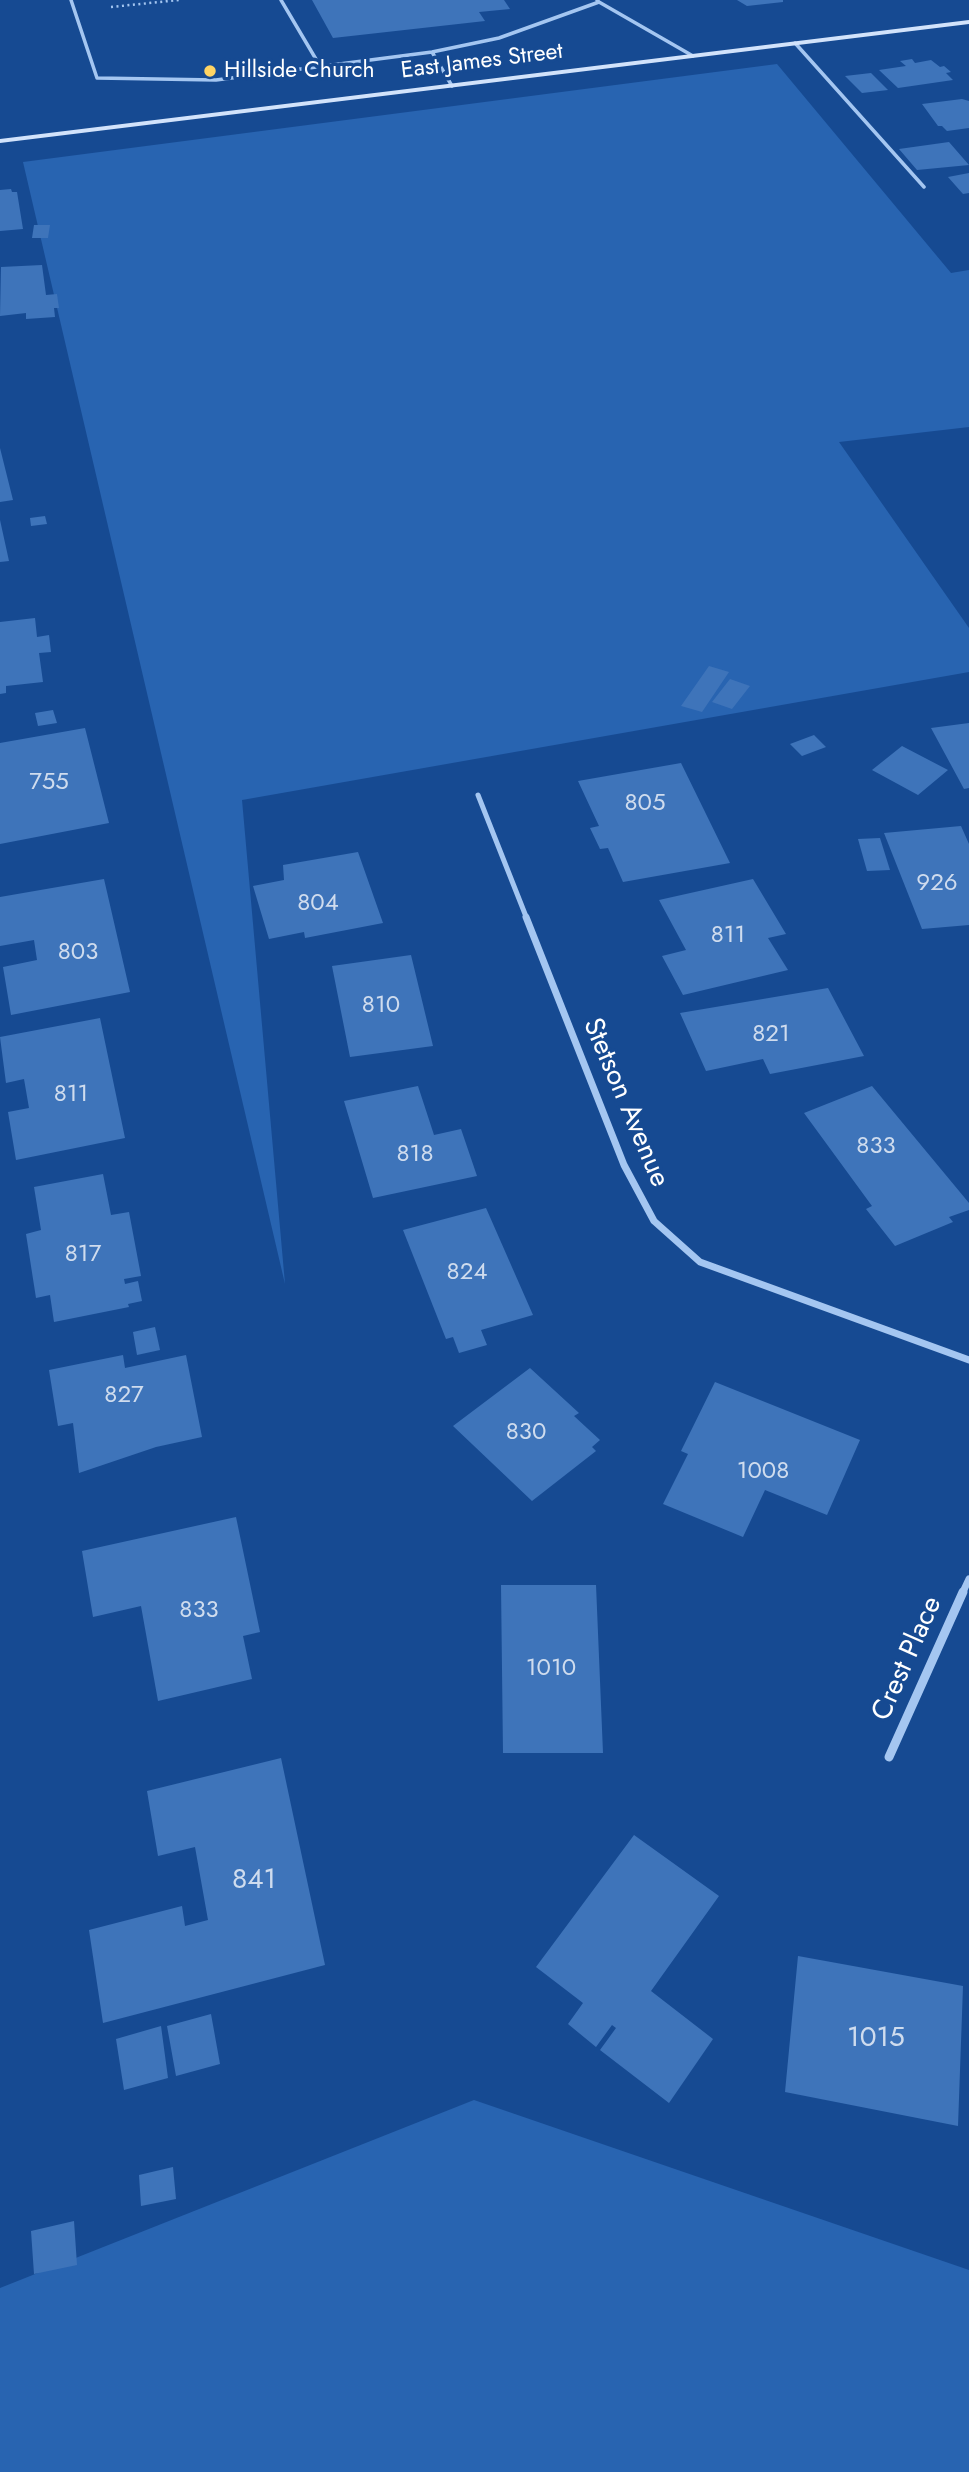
<!DOCTYPE html>
<html>
<head>
<meta charset="utf-8">
<style>
  body { margin:0 }
  canvas { display:block; background:#164a92 }
</style>
</head>
<body>
<canvas width="969" height="2472"></canvas>
<script>
const ctx = document.querySelector('canvas').getContext('2d');
ctx.lineJoin = 'round';
function fill(path, color) { ctx.fillStyle = color; ctx.fill(path, 'evenodd'); }
function trace(path, color, width, dash) { ctx.strokeStyle = color; ctx.lineWidth = width; ctx.lineCap = dash ? 'butt' : 'round'; ctx.setLineDash(dash || []); ctx.stroke(path); }
function label(font, color, halo, rows, align = 'center') {
  ctx.font = font + ' Jost,sans-serif'; ctx.lineWidth = 7; ctx.setLineDash([]); ctx.textBaseline = 'middle'; ctx.strokeStyle = halo; ctx.fillStyle = color; for (const [text, x, y, turn = 0] of rows) {
    ctx.save(); ctx.translate(x, y); ctx.rotate((+turn || 0) * Math.PI / 180); ctx.textAlign = isNaN(turn) ? turn : align; if (halo) ctx.strokeText(text, 0, 0); ctx.fillText(text, 0, 0); ctx.restore();
  }
}
const green = new Path2D(`
  M 777,64 L 951,273 L 969,270 L 969,427 L 839,442 L 969,628 L 969,672 L 242,800 L 285,1284 L 23,162 Z
  M 474,2100 L 969,2270 L 969,2472 L 0,2472 L 0,2288 Z`);
const building = new Path2D(`
  M 312,0 L 504,0 L 510,9 L 479,12 L 485,21 L 333,38 Z
  M 737,0 L 783,0 L 783,2 L 747,6 Z
  M 912,59 L 915,63 L 931,60 L 940,67 L 944,66 L 951,72 L 946,73 L 953,80 L 898,88 L 879,70 L 906,66 L 900,61 Z
  M 871,73 L 888,90 L 862,93 L 845,76 Z
  M 962,99 L 969,101 L 969,128 L 947,131 L 942,126 L 938,126 L 922,104 Z
  M 949,142 L 969,165 L 917,170 L 899,149 Z
  M 969,173 L 969,193 L 963,194 L 948,177 Z
  M 11,189 L 12,192 L 17,192 L 23,229 L 0,231 L 0,190 Z
  M 34,225 L 50,225 L 48,238 L 32,238 Z
  M 42,265 L 46,295 L 57,294 L 59,308 L 54,308 L 55,317 L 26,319 L 26,313 L 0,316 L 1,267 Z
  M 0,448 L 13,500 L 0,502 Z
  M 45,516 L 47,524 L 31,526 L 30,518 Z
  M 0,520 L 9,561 L 0,562 Z
  M 35,618 L 37,637 L 49,635 L 51,652 L 39,653 L 43,682 L 6,686 L 6,693 L 0,694 L 0,622 Z
  M 709,666 L 729,672 L 702,712 L 681,706 Z
  M 730,679 L 750,686 L 732,709 L 712,702 Z
  M 53,710 L 57,723 L 38,726 L 35,713 Z
  M 969,723 L 969,788 L 964,789 L 931,728 Z
  M 85,728 L 109,823 L 0,844 L 0,743 Z
  M 814,735 L 826,747 L 802,756 L 790,744 Z
  M 902,746 L 948,770 L 918,795 L 872,770 Z
  M 681,763 L 730,863 L 623,882 L 608,848 L 600,849 L 590,828 L 599,826 L 578,781 Z
  M 961,826 L 969,844 L 969,925 L 922,929 L 884,833 Z
  M 880,838 L 890,870 L 867,871 L 858,839 Z
  M 358,852 L 383,923 L 305,938 L 304,932 L 269,939 L 253,886 L 284,880 L 283,865 Z
  M 104,879 L 130,992 L 11,1015 L 3,967 L 37,960 L 34,940 L 0,946 L 0,897 Z
  M 753,879 L 786,934 L 768,938 L 788,970 L 683,995 L 662,956 L 686,950 L 659,900 Z
  M 411,955 L 433,1046 L 350,1057 L 332,966 Z
  M 828,988 L 864,1056 L 770,1074 L 763,1059 L 706,1071 L 680,1013 Z
  M 100,1018 L 125,1138 L 16,1160 L 8,1112 L 29,1108 L 24,1079 L 6,1083 L 0,1037 Z
  M 418,1086 L 434,1135 L 461,1129 L 477,1176 L 373,1198 L 344,1101 Z
  M 872,1086 L 969,1203 L 969,1210 L 949,1217 L 953,1222 L 895,1246 L 866,1209 L 872,1206 L 804,1113 Z
  M 103,1174 L 111,1215 L 129,1212 L 141,1276 L 124,1279 L 125,1284 L 138,1281 L 142,1301 L 128,1304 L 129,1307 L 54,1322 L 50,1295 L 36,1298 L 26,1234 L 41,1230 L 34,1187 Z
  M 486,1208 L 533,1315 L 481,1330 L 487,1345 L 459,1353 L 453,1337 L 446,1339 L 403,1230 Z
  M 155,1327 L 160,1350 L 137,1355 L 133,1332 Z
  M 123,1355 L 125,1368 L 186,1355 L 202,1437 L 156,1447 L 79,1473 L 73,1423 L 58,1426 L 49,1370 Z
  M 530,1368 L 579,1413 L 574,1416 L 600,1440 L 592,1447 L 596,1451 L 532,1501 L 453,1426 Z
  M 715,1382 L 860,1440 L 827,1515 L 765,1490 L 743,1537 L 663,1504 L 688,1454 L 681,1451 Z
  M 236,1517 L 260,1632 L 243,1636 L 252,1679 L 158,1701 L 141,1606 L 93,1617 L 82,1551 Z
  M 501,1585 L 596,1585 L 603,1753 L 503,1753 Z
  M 281,1758 L 325,1965 L 103,2023 L 89,1930 L 182,1906 L 185,1926 L 208,1920 L 195,1847 L 158,1856 L 147,1791 Z
  M 634,1835 L 719,1896 L 651,1991 L 713,2039 L 669,2103 L 600,2050 L 616,2028 L 612,2025 L 596,2047 L 568,2024 L 583,2003 L 536,1967 Z
  M 798,1956 L 963,1986 L 958,2126 L 785,2092 Z
  M 211,2014 L 220,2064 L 176,2076 L 167,2026 Z
  M 161,2026 L 168,2078 L 124,2090 L 116,2039 Z
  M 173,2167 L 176,2199 L 141,2206 L 139,2175 Z
  M 74,2221 L 77,2265 L 34,2274 L 31,2231 Z`);
const path = new Path2D(`
  M 111,7 L 179,0`);
const service = new Path2D(`
  M 71,0 L 97,78 L 216,80 L 432,52 L 499,38 L 599,2 L 597,0
  M 281,0 L 320,66
  M 599,2 L 693,56
  M 795,43 L 924,187
  M 432,52 L 452,86`);
const minorFar2 = new Path2D(`
  M 478,795 L 527,919`);
const minorFar1 = new Path2D(`
  M 526,917 L 624,1165 L 654,1221 L 700,1262 L 969,1360
  M 962,1594 L 969,1579`);
const minor = new Path2D(`
  M 889,1757 L 963,1592`);
const secondary = new Path2D(`
  M 969,20 L 969,24 L 0,143 L 0,139 Z`);
const markers = [
  [210,71,7,"#ffd464"]
];
const farStreetnames = [
  ["East James Street",482,62,-7]
];
const farPoinames = [
  ["Hillside Church",224,71]
];
const numberNames = [
  ["755",49,783],
  ["805",645,804],
  ["926",937,884],
  ["804",318,904],
  ["811",728,936],
  ["803",78,953],
  ["810",381,1006],
  ["821",771,1035],
  ["811",71,1095],
  ["833",876,1147],
  ["818",415,1155],
  ["817",83,1255],
  ["824",467,1273],
  ["827",124,1396],
  ["830",526,1433],
  ["1008",763,1472],
  ["833",199,1611],
  ["1010",551,1669]
];
const streetNames = [
  ["Stetson Avenue",625,1103,67],
  ["Crest Place",908,1659,-66]
];
const nearNumbernames = [
  ["841",254,1881],
  ["1015",876,2039]
];
fill(green, '#2864b1');
fill(building, '#3e74ba');
trace(path, '#a4c6f1', 2.5, [2, 3.5]);
trace(service, '#a4c6f1', 3.5);
trace(minorFar2, '#a4c6f1', 5);
trace(minorFar1, '#a4c6f1', 7);
trace(minor, '#a4c6f1', 9);
fill(secondary, '#d2e3fb');
for (const [x, y, r, color] of markers) { const dot = new Path2D(); dot.arc(x, y, r, 0, 2 * Math.PI); ctx.fillStyle = color; ctx.fill(dot); trace(dot, '#164a92', 2.5); }
label('23px', '#fff', '#164a92', farStreetnames);
label('23px', '#fff', '#164a92', farPoinames, 'left');
label('24px', '#cfdcee', null, numberNames);
label('28px', '#fff', '#164a92', streetNames);
label('28px', '#cfdcee', null, nearNumbernames);
</script>
</body>
</html>
